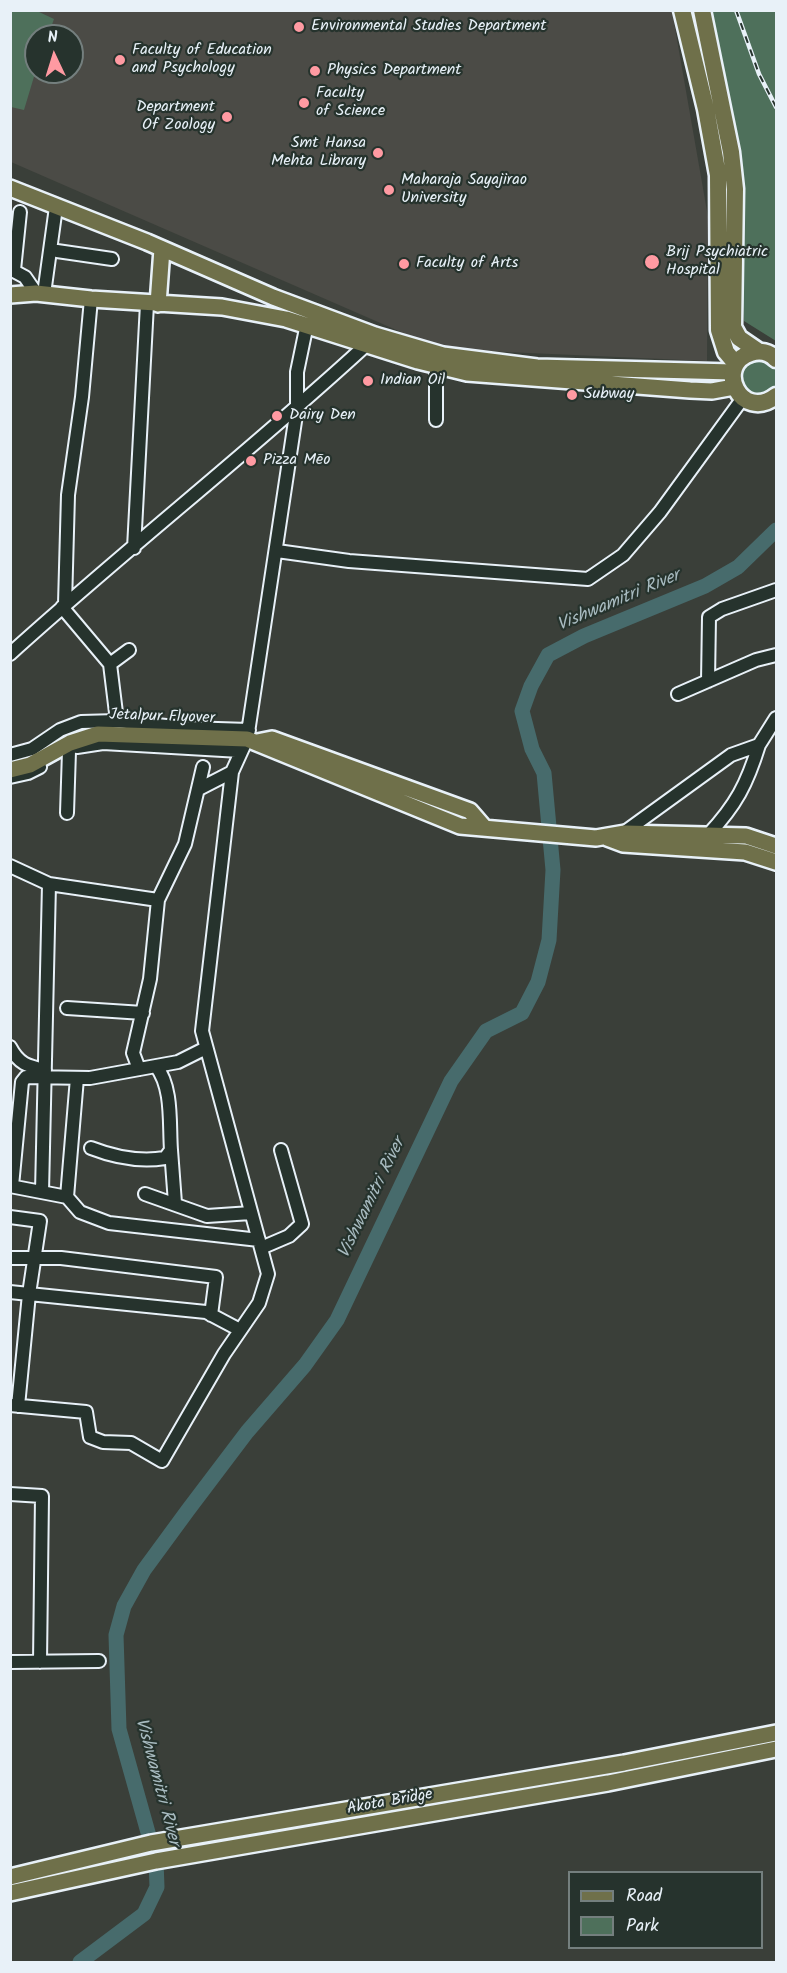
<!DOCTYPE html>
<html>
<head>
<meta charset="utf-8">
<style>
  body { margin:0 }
  #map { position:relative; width:787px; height:1973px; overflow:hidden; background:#3a3f39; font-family:Kalam,sans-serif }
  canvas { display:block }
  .frame { position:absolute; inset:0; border:12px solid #e8f1f8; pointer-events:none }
  .legend { position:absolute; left:568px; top:1871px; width:195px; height:78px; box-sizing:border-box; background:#26332d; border:2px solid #747f7e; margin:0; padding:8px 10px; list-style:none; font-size:18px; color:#e8f1f8 }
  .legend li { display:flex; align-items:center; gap:12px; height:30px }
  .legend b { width:30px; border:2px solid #747f7e }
  .north { position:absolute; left:24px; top:24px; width:60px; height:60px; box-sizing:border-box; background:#26332d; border:2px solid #747f7e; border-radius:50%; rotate:356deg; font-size:16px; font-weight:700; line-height:24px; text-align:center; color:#e8f1f8 }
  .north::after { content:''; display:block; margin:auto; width:21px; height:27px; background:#ff9aa2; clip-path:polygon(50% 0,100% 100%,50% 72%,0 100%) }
</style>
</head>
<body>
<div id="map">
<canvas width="787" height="1973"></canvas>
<div class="frame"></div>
<ul class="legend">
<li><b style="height:8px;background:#6f704a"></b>Road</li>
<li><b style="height:16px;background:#4e705b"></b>Park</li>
</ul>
<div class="north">N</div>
</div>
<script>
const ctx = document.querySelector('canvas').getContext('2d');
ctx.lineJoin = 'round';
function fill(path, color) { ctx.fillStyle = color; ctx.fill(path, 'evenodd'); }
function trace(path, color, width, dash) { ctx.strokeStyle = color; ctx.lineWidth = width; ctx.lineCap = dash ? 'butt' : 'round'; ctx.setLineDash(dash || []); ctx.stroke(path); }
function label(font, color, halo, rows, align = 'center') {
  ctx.font = font + ' Kalam,sans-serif'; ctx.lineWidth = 4.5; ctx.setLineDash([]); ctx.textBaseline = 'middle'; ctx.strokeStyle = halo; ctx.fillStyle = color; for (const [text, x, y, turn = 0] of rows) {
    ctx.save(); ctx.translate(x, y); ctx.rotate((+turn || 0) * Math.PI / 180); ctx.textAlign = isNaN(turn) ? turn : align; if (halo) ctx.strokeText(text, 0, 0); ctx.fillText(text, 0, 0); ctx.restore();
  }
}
const built = new Path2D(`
  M 11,11 L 672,11 L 708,217 L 707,361 L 440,349 L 11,162 ZM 36,36 L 72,36 L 72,72 L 36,72 Z`);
const green = new Path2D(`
  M 10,11 L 37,11 L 54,19 L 48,36 L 36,36 L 36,70 L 24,110 L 11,107 Z
  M 710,11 L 776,11 L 776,341 L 744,321 L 739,235 Z
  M741 377a18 18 0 1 1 36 0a18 18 0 1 1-36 0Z`);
const river = new Path2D(`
  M 80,1962 L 144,1914 L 157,1887 L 156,1861 L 119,1729 L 116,1635 L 124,1606 L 144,1570 L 188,1510 L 247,1432 L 305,1365 L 337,1320 L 451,1081 L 486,1031 L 522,1013 L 538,982 L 549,940 L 553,870 L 544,773 L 532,749 L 522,711 L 531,686 L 548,655 L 584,636 L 705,586 L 738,567 L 776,530`);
const minor = new Path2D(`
  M 57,251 L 112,259
  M 10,269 L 25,277 L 36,293
  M 14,270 L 20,212
  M 44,294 L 56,207
  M 436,366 L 436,420
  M 134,548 L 147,304
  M 277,551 L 349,561 L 588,579 L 623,555 L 660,512 L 743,398
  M 65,604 L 68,495 L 82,397 L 91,299
  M 62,607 L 110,664 L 117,721
  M 10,654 C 127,548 251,451 366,345
  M 110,664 L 129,650
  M 708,681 L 709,617 L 722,609 L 776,590
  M 678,694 L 756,660 L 776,655
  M 77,747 L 103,743 L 240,751
  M 10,755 L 32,749 L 60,730 L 81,722 L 117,721 L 186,728 L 249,730
  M 10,777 L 28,773 L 40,767
  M 199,789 L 232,772
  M 67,813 L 69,751
  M 622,834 L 731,755 L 759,745 L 776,718
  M 708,835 C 736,805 747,784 759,745
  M 10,866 L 49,884
  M 67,1008 L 143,1013
  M 10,1047 C 19,1064 27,1066 45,1070
  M 139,1069 L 133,1053 L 150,979 L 158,900
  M 91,1148 C 114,1157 140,1162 165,1158 L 171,1150 C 169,1123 173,1088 156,1066
  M 171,1150 L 175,1203
  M 10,1186 L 67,1197 L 80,1212 L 109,1223 L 259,1240
  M 12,1186 L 22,1082 L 26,1077 L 90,1078 L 178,1062 L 206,1048
  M 42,1192 L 49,884 L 158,900 L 185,844 L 203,767
  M 145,1194 L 207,1216 L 251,1213
  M 67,1197 L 77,1078
  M 10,1217 L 40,1221 L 29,1294 L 10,1292
  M 261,1248 L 289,1236 L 302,1224 L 281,1150
  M 10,1258 L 61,1258 L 216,1277 L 211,1315
  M 10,1405 L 86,1412 L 90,1437 L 103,1442 L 131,1443 L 162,1461 L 224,1354 L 259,1303 L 268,1274 L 202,1031 L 232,772 L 247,739 L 297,408 L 297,372 L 307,324
  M 18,1406 L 29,1294 L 206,1312 L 240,1330
  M 10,1494 L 42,1496 L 40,1662
  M 10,1662 L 99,1661`);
const major = new Path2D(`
  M 10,188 L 147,242 L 273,297 L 375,335 L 443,355 L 537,367 L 733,372
  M 10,295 L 36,293 L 91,299 L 222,307 L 286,319 L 418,361 L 467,373 L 690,390 L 712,391 L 734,387
  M 158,304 L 162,249
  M 257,742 L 272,739 L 470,811 L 483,826
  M 10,770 L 30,765 L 70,743 L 98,734 L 247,739 L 460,826 L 596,838 L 625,833 L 746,836 L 776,846
  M 607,838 L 623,844 L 745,852 L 776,862
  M 10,1877 L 151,1843 L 624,1763 L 776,1733
  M 10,1893 L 156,1861 L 608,1783 L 776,1749`);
const highway = new Path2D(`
  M 682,10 L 706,109 L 718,175 L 719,330 L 726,352 L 736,364
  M 702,10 L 731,152 L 735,189 L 733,327 L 739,338 L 758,351
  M 776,359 C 769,352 760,350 751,353 C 713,365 741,423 776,396`);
const rail = new Path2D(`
  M 736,10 L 759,74 L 776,107`);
const markers = [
  [299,27,6,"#ff9aa2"],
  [120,60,6,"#ff9aa2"],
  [315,71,6,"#ff9aa2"],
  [304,103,6,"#ff9aa2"],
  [227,117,6,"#ff9aa2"],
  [378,153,6,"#ff9aa2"],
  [389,190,6,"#ff9aa2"],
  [652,262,8,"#ff9aa2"],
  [404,264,6,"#ff9aa2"],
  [368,381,6,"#ff9aa2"],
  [572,395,6,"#ff9aa2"],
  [277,416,6,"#ff9aa2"],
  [251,461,6,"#ff9aa2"]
];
const poiNames = [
  ["Environmental Studies Department",311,27],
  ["Faculty of Education",132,51],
  ["and Psychology",132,69],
  ["Physics Department",327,71],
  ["Faculty",316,94],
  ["of Science",316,112],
  ["Department",215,108,"right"],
  ["Of Zoology",215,126,"right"],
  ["Smt Hansa",366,144,"right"],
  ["Mehta Library",366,162,"right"],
  ["Maharaja Sayajirao",401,181],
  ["University",401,199],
  ["Brij Psychiatric",666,253],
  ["Hospital",666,271],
  ["Faculty of Arts",416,264],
  ["Indian Oil",380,381],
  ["Subway",584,395],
  ["Dairy Den",289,416],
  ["Pizza Mēo",263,461]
];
const streetNames = [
  ["Jetalpur Flyover",162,718,2],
  ["Akota Bridge",390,1803,-10]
];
const waterNames = [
  ["Vishwamitri River",619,602,-23],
  ["Vishwamitri River",373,1199,-64],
  ["Vishwamitri River",156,1782,75]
];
fill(built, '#4b4b46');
fill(green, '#4e705b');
trace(river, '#476b6c', 15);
trace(minor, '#e8f1f8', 16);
trace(major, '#e8f1f8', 20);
trace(highway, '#e8f1f8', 21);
trace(minor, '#26332d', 12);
trace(major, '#6f704a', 15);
trace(highway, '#6f704a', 16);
trace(rail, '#e8f1f8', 4.5);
trace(rail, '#26332d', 2, [7]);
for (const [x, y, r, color] of markers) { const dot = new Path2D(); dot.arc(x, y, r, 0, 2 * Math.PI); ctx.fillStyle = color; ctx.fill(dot); trace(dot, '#26332d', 2); }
label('16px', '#e8f1f8', '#26332d', poiNames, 'left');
label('16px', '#e8f1f8', '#26332d', streetNames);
label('italic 18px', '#a8bbc0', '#26332d', waterNames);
</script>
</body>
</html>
